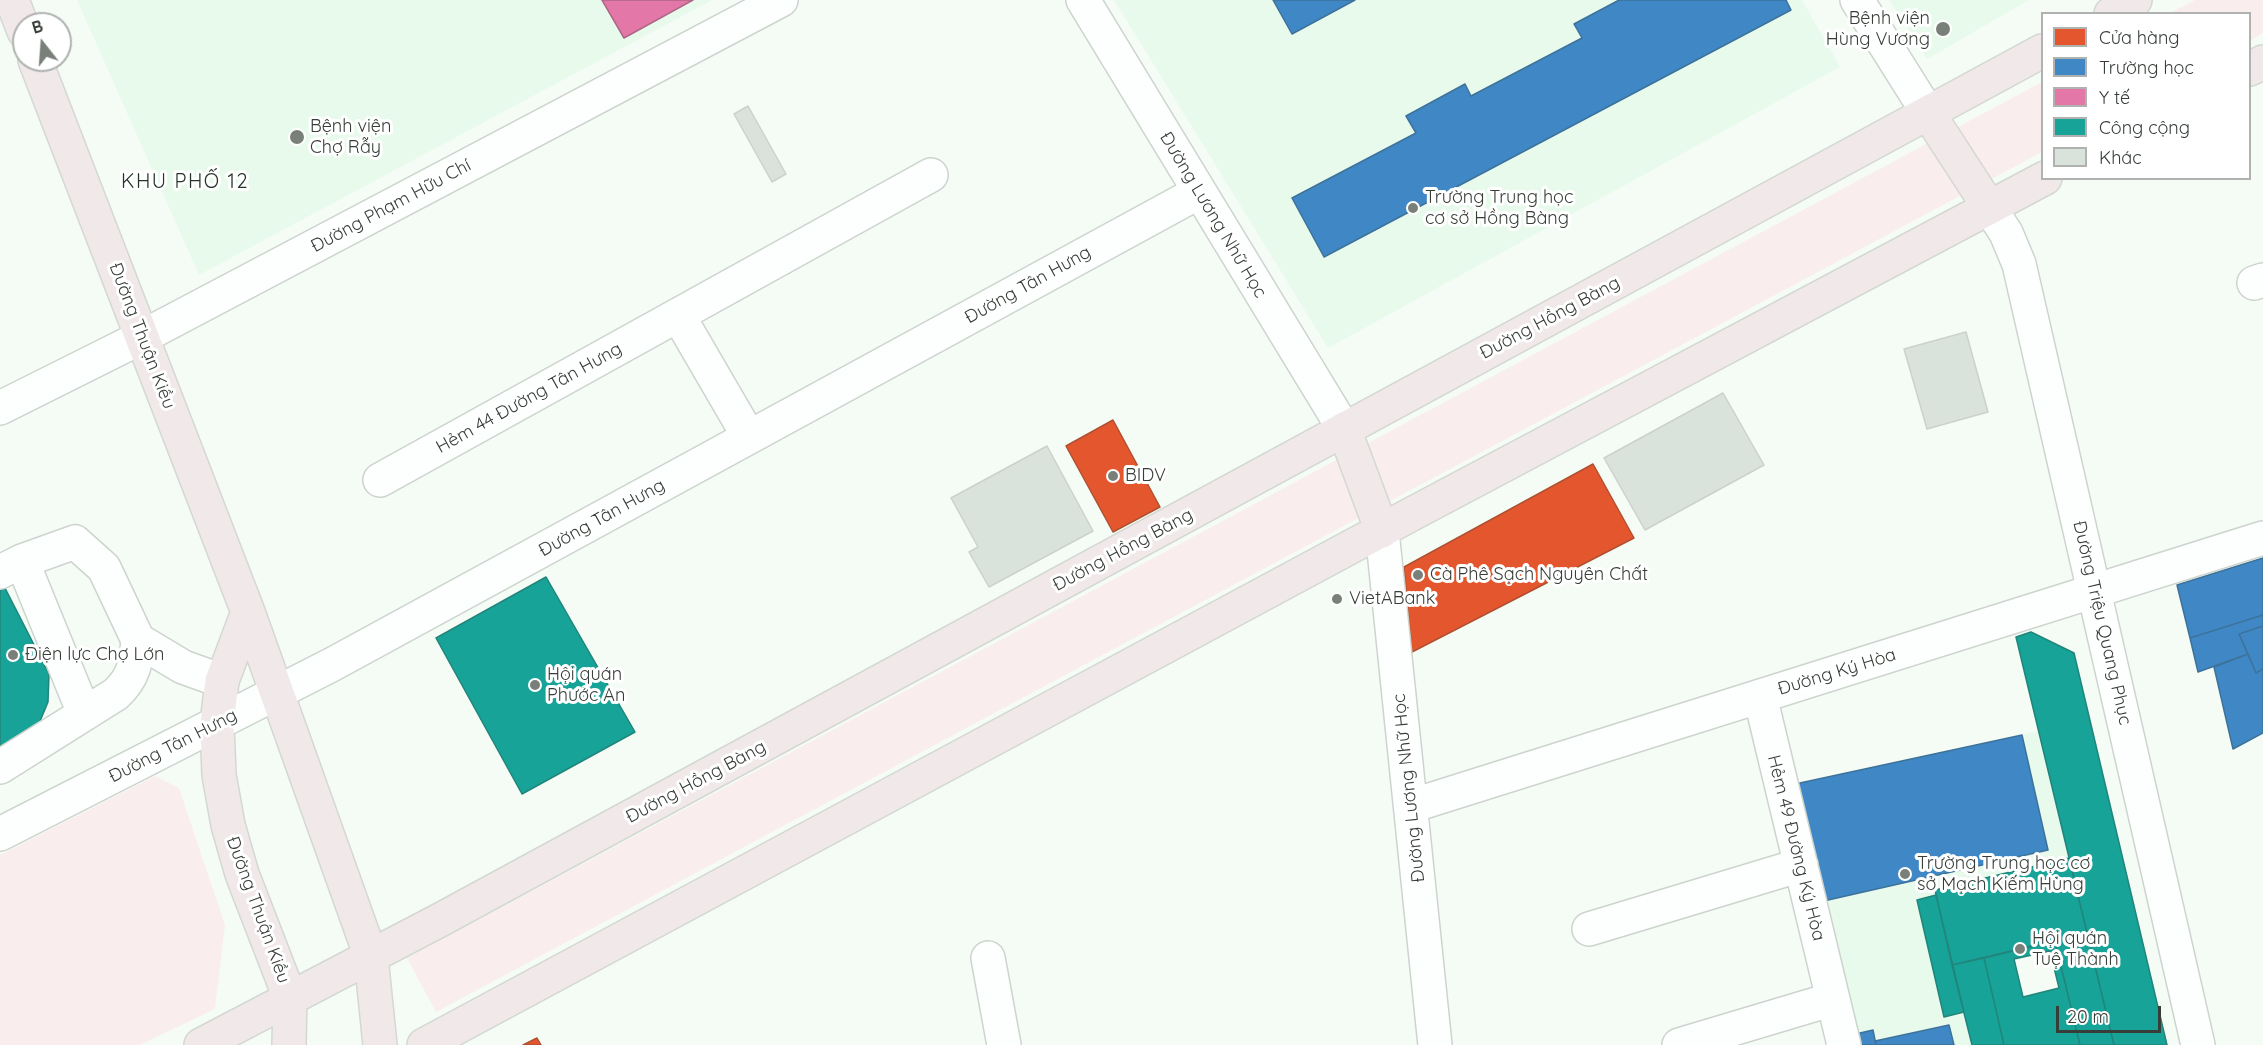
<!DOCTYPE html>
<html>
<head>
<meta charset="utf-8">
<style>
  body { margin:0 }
  #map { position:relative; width:2263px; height:1045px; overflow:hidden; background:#f4fcf5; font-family:Quicksand,sans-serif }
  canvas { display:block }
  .legend { position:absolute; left:2041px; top:12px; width:210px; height:168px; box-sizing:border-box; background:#fff; border:2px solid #afb2af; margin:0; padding:8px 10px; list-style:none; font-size:18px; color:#373e38 }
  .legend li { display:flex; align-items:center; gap:12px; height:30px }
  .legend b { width:30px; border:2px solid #afb2af }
  .north { position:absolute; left:12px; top:12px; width:60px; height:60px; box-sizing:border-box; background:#fff; border:2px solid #afb2af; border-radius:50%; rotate:343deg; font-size:16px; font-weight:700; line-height:24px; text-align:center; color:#373e38 }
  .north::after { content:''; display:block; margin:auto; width:21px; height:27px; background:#79807a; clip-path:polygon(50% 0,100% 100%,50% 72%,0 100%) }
  .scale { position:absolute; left:2056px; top:1006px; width:105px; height:27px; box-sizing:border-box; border:3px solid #373e38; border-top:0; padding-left:8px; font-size:18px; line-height:21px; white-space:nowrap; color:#373e38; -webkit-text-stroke:4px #fff; paint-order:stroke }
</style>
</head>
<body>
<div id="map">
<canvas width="2263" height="1045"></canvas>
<ul class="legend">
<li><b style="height:16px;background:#e4572e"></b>Cửa hàng</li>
<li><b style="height:16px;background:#3f88c5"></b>Trường học</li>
<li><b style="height:16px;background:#e377a8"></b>Y tế</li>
<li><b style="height:16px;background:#17a398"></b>Công cộng</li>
<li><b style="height:16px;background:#dae2dc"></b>Khác</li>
</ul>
<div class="north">B</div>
<div class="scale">20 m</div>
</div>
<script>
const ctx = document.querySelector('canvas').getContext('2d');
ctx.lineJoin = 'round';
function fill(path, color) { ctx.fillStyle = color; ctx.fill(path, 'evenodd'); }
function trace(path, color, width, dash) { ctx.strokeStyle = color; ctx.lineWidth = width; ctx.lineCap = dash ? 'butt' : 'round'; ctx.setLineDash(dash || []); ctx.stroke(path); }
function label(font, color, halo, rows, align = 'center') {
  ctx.font = font + ' Quicksand,sans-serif'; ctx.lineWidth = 6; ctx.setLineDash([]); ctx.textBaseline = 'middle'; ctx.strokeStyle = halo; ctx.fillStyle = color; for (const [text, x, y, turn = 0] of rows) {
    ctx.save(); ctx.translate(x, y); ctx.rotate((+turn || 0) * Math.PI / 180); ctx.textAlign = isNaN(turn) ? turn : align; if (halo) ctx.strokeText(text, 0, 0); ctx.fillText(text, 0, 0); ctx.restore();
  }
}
const built = new Path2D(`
  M 77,0 L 712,0 L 199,275 Z
  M 1114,0 L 1802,0 L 1840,67 L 1328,348 Z
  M 1889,0 L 2029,0 L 1927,59 Z
  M 2039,731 L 2069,858 L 1935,890 L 1972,1045 L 1849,1045 L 1786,786 Z`);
const green = new Path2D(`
  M 2195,0 L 2263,0 L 2263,33 L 2250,41 L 2250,14 L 2170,13 Z
  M 2042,82 L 2042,152 L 436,1012 L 407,958 Z
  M 155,776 L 179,788 L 225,925 L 215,1009 L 140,1045 L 0,1045 L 0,855 Z`);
const shops = new Path2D(`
  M 1113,420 L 1160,507 L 1113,532 L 1066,446 Z
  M 1593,464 L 1634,538 L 1412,652 L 1404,567 Z
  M 537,1038 L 541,1045 L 523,1045 Z`);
const schools = new Path2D(`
  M 1273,0 L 1355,0 L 1292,34 Z
  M 1619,0 L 1786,0 L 1791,10 L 1324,257 L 1292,198 L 1416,133 L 1406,116 L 1465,84 L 1471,96 L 1582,38 L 1574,24 Z
  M 2263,558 L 2263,615 L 2190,638 L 2177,585 Z
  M 2263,615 L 2263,626 L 2239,634 L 2248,654 L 2198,672 L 2190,638 Z
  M 2263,626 L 2263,669 L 2256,673 L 2239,634 Z
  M 2248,654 L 2256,673 L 2263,669 L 2263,733 L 2233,749 L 2214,667 Z
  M 2022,735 L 2048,850 L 1815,903 L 1786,786 Z
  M 1949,1025 L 1954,1045 L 1876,1045 L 1875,1041 Z
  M 1873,1030 L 1876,1045 L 1849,1045 L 1847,1036 Z`);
const health = new Path2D(`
  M 602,0 L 693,0 L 624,38 Z`);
const public = new Path2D(`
  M 546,577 L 635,732 L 522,794 L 436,638 Z
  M 5,588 L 49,674 L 48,702 L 38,726 L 0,749 L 0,590 Z
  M 2031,632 L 2074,653 L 2167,1045 L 2114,1045 L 2016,637 Z
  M 2069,858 L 2087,933 L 1952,965 L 1935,890 Z
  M 1936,895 L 1964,1012 L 1944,1017 L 1917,900 Z
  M 2087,933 L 2114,1045 L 2080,1045 L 2055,941 Z
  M 2055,941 L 2080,1045 L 2004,1045 L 1984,958 ZM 2050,951 L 2059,988 L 2023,997 L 2014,959 Z
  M 1984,958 L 2004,1045 L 1972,1045 L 1952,965 Z`);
const building = new Path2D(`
  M 748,106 L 786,174 L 772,182 L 734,114 Z
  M 1966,332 L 1988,412 L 1927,429 L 1904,349 Z
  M 1723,393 L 1764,465 L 1645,530 L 1604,458 Z
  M 1047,446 L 1093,531 L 989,587 L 969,552 L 978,547 L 951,498 Z`);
const minor = new Path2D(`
  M 1083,0 L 1344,429
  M 1857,0 L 1928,113
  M 1989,207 L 2006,233 L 2019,264 L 2198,1045
  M 2254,283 L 2263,280
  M 678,315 L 749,437
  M 0,408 L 142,337 L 781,0
  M 380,480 L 931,175
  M 1382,531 L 1435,1045
  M 22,561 L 84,713
  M 0,572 L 22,561 L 75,542 L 104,568 L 138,640 L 183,667 L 222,681
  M 1760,696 L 1844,1045
  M 0,767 L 116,694 C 134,677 136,663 138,640
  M 1411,806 L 2263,538
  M 0,834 L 333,664 L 1199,192
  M 1589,929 L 1801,865
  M 988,958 L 1004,1045
  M 1679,1045 L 1833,999`);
const major = new Path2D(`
  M 12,0 L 24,31
  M 2111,14 L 2135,0
  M 35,60 L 248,612 L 371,957 L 380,1045
  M 2250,69 L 2263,62
  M 1928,113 L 1989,207
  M 1344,429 L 1382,531
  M 248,612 L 222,681 L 217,724 L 219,775 L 228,825 L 242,874 L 290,998 L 289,1045
  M 201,1045 L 440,920 L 2042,51
  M 424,1045 L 1410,515 L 2045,178`);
const markers = [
  [1943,29,8,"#79807a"],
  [297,137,8,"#79807a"],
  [1413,208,6,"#79807a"],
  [1113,476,6,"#79807a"],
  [1418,575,6,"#79807a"],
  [1337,599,6,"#79807a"],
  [13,655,6,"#79807a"],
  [535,685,6,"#79807a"],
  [1905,874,6,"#79807a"],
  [2020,949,6,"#79807a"]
];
const poiNames = [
  ["Bệnh viện",1930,19,"right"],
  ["Hùng Vương",1930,40,"right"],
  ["Bệnh viện",310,127],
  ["Chợ Rẫy",310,148],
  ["Trường Trung học",1425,198],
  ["cơ sở Hồng Bàng",1425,219],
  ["BIDV",1125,476],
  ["Cà Phê Sạch Nguyên Chất",1430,575],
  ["VietABank",1349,599],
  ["Điện lực Chợ Lớn",25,655],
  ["Hội quán",547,675],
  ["Phước An",547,696],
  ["Trường Trung học cơ",1917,864],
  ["sở Mạch Kiếm Hùng",1917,885],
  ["Hội quán",2032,939],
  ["Tuệ Thành",2032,960]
];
const streetNames = [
  ["Đường Phạm Hữu Chí",391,206,-28],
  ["Đường Lương Nhữ Học",1213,215,59],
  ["Đường Tân Hưng",1028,285,-29],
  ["Đường Hồng Bàng",1550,318,-28],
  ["Đường Thuận Kiều",142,336,69],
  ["Hẻm 44 Đường Tân Hưng",529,398,-29],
  ["Đường Tân Hưng",602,518,-29],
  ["Đường Hồng Bàng",1123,550,-28],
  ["Đường Triệu Quang Phục",2102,623,77],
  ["Đường Ký Hòa",1837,672,-17],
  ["Đường Tân Hưng",173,746,-27],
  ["Đường Hồng Bàng",696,782,-28],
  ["Đường Lương Nhữ Học",1409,788,-96],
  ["Hẻm 49 Đường Ký Hòa",1796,848,76],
  ["Đường Thuận Kiều",258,910,70]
];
const neighbourhoodNames = [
  ["KHU PHỐ 12",185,182]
];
fill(built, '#e8faec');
fill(green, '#faeded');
fill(shops, '#e4572e');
trace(shops, '#b05031', 1.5);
fill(schools, '#3f88c5');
trace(schools, '#3d729b', 1.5);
fill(health, '#e377a8');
trace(health, '#af6686', 1.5);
fill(public, '#17a398');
trace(public, '#21857b', 1.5);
fill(building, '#dae2dc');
trace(building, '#cbd2cc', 1.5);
trace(minor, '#cdd4ce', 36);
trace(major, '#d3d8d3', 36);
trace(minor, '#fdfffe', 33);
trace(major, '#f1e8ea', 33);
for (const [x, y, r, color] of markers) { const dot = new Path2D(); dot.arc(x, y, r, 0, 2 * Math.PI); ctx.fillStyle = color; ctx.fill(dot); trace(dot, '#fff', 2); }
label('18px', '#373e38', '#fff', poiNames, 'left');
label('18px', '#373e38', '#fff', streetNames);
ctx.letterSpacing = '1.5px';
label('20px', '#253429', '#fff', neighbourhoodNames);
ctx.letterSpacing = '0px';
</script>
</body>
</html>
